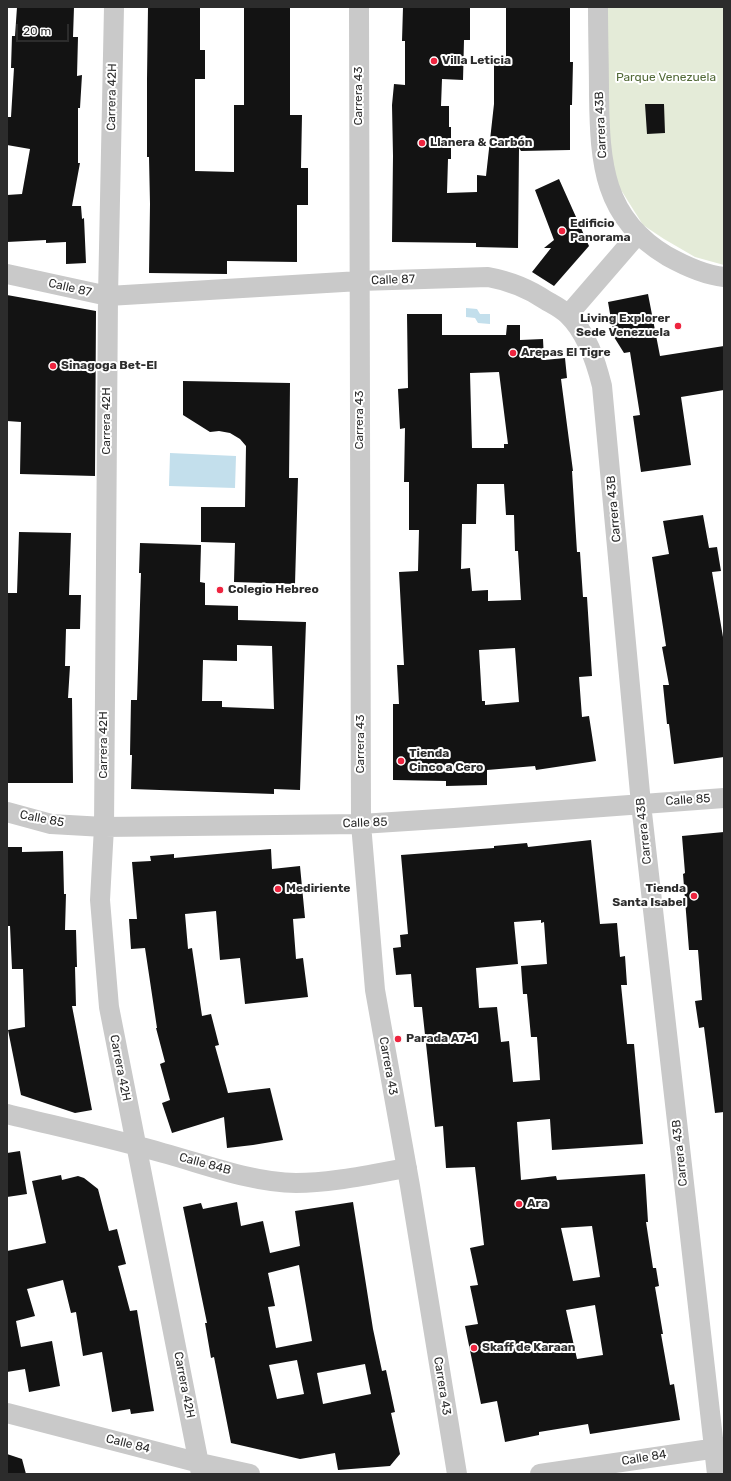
<!DOCTYPE html>
<html>
<head>
<meta charset="utf-8">
<style>
  body { margin:0 }
  #map { position:relative; width:731px; height:1481px; overflow:hidden; background:#fff; font-family:Rubik,sans-serif }
  canvas { display:block }
  .frame { position:absolute; inset:0; border:8px solid #2c2c2c; pointer-events:none }
  .scale { position:absolute; left:16px; top:24px; width:53px; height:18px; box-sizing:border-box; border:2px solid #2c2c2c; border-top:0; padding-left:5px; font-size:12px; line-height:14px; white-space:nowrap; color:#2c2c2c; -webkit-text-stroke:3px #fff; paint-order:stroke }
</style>
</head>
<body>
<div id="map">
<canvas width="731" height="1481"></canvas>
<div class="frame"></div>
<div class="scale">20 m</div>
</div>
<script>
const ctx = document.querySelector('canvas').getContext('2d');
ctx.lineJoin = 'round';
function fill(path, color) { ctx.fillStyle = color; ctx.fill(path, 'evenodd'); }
function trace(path, color, width, dash) { ctx.strokeStyle = color; ctx.lineWidth = width; ctx.lineCap = dash ? 'butt' : 'round'; ctx.setLineDash(dash || []); ctx.stroke(path); }
function label(font, color, halo, rows, align = 'center') {
  ctx.font = font + ' Rubik,sans-serif'; ctx.lineWidth = 4; ctx.setLineDash([]); ctx.textBaseline = 'middle'; ctx.strokeStyle = halo; ctx.fillStyle = color; for (const [text, x, y, turn = 0] of rows) {
    ctx.save(); ctx.translate(x, y); ctx.rotate((+turn || 0) * Math.PI / 180); ctx.textAlign = isNaN(turn) ? turn : align; if (halo) ctx.strokeText(text, 0, 0); ctx.fillText(text, 0, 0); ctx.restore();
  }
}
const green = new Path2D(`
  M 607,7 L 724,7 L 724,265 L 695,257 L 664,239 L 643,225 L 616,182 L 609,150 Z`);
const water = new Path2D(`
  M 466,308 L 477,309 L 480,314 L 490,314 L 490,324 L 478,323 L 475,318 L 466,317 Z
  M 170,453 L 236,456 L 235,488 L 169,486 Z`);
const building = new Path2D(`
  M 17,7 L 74,7 L 73,37 L 78,37 L 77,76 L 82,75 L 80,108 L 78,108 L 78,163 L 80,163 L 72,206 L 81,206 L 82,219 L 84,218 L 86,263 L 66,264 L 66,242 L 46,243 L 46,240 L 7,242 L 7,195 L 22,194 L 30,149 L 7,145 L 7,117 L 11,117 L 14,68 L 11,68 L 12,36 L 15,36 Z
  M 148,7 L 200,7 L 200,50 L 205,50 L 205,79 L 195,79 L 195,171 L 234,172 L 234,105 L 244,105 L 244,7 L 290,7 L 290,115 L 302,115 L 301,168 L 308,168 L 308,205 L 297,205 L 297,262 L 227,261 L 227,274 L 149,273 L 150,204 L 149,157 L 147,157 L 147,79 Z
  M 403,7 L 470,7 L 470,40 L 464,40 L 463,80 L 442,79 L 441,106 L 449,106 L 449,127 L 451,127 L 451,159 L 448,159 L 447,193 L 477,192 L 477,175 L 486,176 L 494,104 L 494,61 L 506,61 L 506,7 L 570,7 L 570,62 L 573,62 L 572,105 L 570,105 L 570,150 L 521,151 L 519,148 L 518,248 L 476,247 L 476,243 L 392,242 L 393,156 L 392,105 L 394,84 L 405,85 L 405,41 L 402,41 Z
  M 645,104 L 664,104 L 665,133 L 647,134 Z
  M 559,179 L 589,246 L 554,286 L 532,272 L 551,248 L 544,248 L 554,240 L 535,190 Z
  M 648,294 L 660,356 L 724,346 L 724,390 L 681,397 L 691,465 L 641,472 L 633,416 L 640,415 L 630,352 L 624,353 L 614,337 L 608,302 Z
  M 7,295 L 96,311 L 95,476 L 20,474 L 21,422 L 7,421 Z
  M 407,314 L 442,314 L 442,335 L 506,335 L 507,325 L 520,325 L 520,340 L 543,339 L 544,360 L 565,358 L 567,378 L 561,379 L 573,471 L 572,471 L 577,552 L 580,552 L 583,597 L 587,597 L 592,676 L 579,677 L 582,717 L 589,716 L 596,761 L 536,770 L 535,766 L 487,770 L 487,785 L 446,786 L 446,781 L 393,780 L 393,704 L 399,704 L 397,665 L 404,665 L 399,572 L 418,571 L 419,530 L 409,530 L 409,482 L 404,482 L 405,428 L 400,429 L 398,389 L 408,388 ZM 499,372 L 508,444 L 504,444 L 504,448 L 472,448 L 470,373 ZM 477,484 L 504,484 L 506,515 L 514,515 L 515,551 L 518,551 L 521,600 L 488,601 L 488,590 L 472,591 L 470,568 L 461,569 L 462,524 L 476,524 ZM 515,648 L 519,702 L 485,705 L 485,701 L 482,701 L 479,650 Z
  M 183,381 L 290,383 L 289,478 L 298,478 L 295,584 L 234,582 L 235,543 L 201,542 L 201,507 L 245,507 L 246,446 L 240,439 L 230,433 L 219,431 L 210,432 L 183,415 Z
  M 703,515 L 709,548 L 717,547 L 721,571 L 712,572 L 723,637 L 724,637 L 724,757 L 674,764 L 669,724 L 667,724 L 663,685 L 669,685 L 662,647 L 666,646 L 652,557 L 669,554 L 663,521 Z
  M 19,532 L 71,533 L 69,595 L 81,595 L 80,629 L 66,629 L 65,666 L 70,666 L 68,698 L 72,698 L 73,783 L 7,783 L 7,593 L 17,593 Z
  M 140,543 L 201,545 L 200,582 L 205,583 L 205,605 L 238,606 L 238,620 L 306,622 L 300,790 L 274,789 L 274,794 L 131,789 L 132,755 L 130,755 L 131,700 L 137,700 L 141,573 L 139,573 ZM 237,645 L 272,646 L 274,709 L 222,707 L 222,701 L 202,701 L 203,660 L 237,661 Z
  M 724,832 L 724,1112 L 715,1113 L 704,1027 L 699,1028 L 695,1001 L 702,1000 L 698,950 L 689,950 L 683,874 L 685,873 L 682,836 Z
  M 591,840 L 600,924 L 617,923 L 620,957 L 625,956 L 627,985 L 621,985 L 627,1044 L 634,1044 L 643,1144 L 552,1150 L 550,1119 L 517,1122 L 521,1180 L 556,1176 L 557,1180 L 645,1174 L 648,1222 L 646,1222 L 653,1268 L 656,1268 L 659,1286 L 655,1287 L 663,1334 L 661,1334 L 670,1385 L 674,1384 L 680,1420 L 590,1434 L 588,1424 L 539,1432 L 539,1435 L 505,1442 L 497,1401 L 481,1404 L 465,1326 L 478,1324 L 470,1286 L 478,1285 L 470,1248 L 484,1245 L 475,1167 L 446,1168 L 443,1126 L 435,1127 L 422,1007 L 414,1007 L 411,974 L 396,975 L 393,948 L 401,947 L 400,935 L 408,934 L 401,855 L 494,848 L 494,846 L 527,843 L 528,847 ZM 541,920 L 541,923 L 544,922 L 547,964 L 521,966 L 523,994 L 527,994 L 531,1037 L 537,1037 L 540,1080 L 513,1082 L 509,1041 L 501,1042 L 497,1007 L 479,1008 L 476,968 L 518,964 L 514,922 ZM 592,1226 L 600,1277 L 573,1281 L 561,1228 ZM 595,1305 L 603,1355 L 577,1359 L 566,1310 Z
  M 7,847 L 22,847 L 22,852 L 63,851 L 64,894 L 66,894 L 65,930 L 76,930 L 77,967 L 75,967 L 76,1006 L 72,1006 L 92,1110 L 75,1113 L 21,1095 L 8,1030 L 25,1027 L 23,969 L 12,969 L 10,926 L 7,926 Z
  M 271,849 L 272,869 L 300,866 L 305,918 L 293,919 L 296,959 L 303,958 L 308,997 L 245,1004 L 240,958 L 220,960 L 216,911 L 185,914 L 188,949 L 192,948 L 202,1016 L 211,1014 L 219,1045 L 215,1046 L 228,1093 L 270,1088 L 283,1140 L 253,1145 L 227,1148 L 224,1117 L 172,1133 L 162,1103 L 170,1100 L 160,1064 L 165,1062 L 156,1028 L 157,1028 L 145,948 L 131,949 L 129,919 L 137,919 L 132,862 L 151,861 L 150,856 L 174,854 L 174,858 Z
  M 20,1151 L 27,1194 L 7,1197 L 7,1153 Z
  M 61,1175 L 62,1180 L 78,1176 L 84,1178 L 98,1189 L 109,1231 L 117,1229 L 126,1264 L 118,1266 L 130,1311 L 137,1310 L 154,1411 L 131,1414 L 130,1409 L 112,1412 L 102,1352 L 83,1356 L 76,1312 L 71,1313 L 63,1280 L 27,1289 L 35,1316 L 16,1321 L 21,1347 L 52,1341 L 60,1386 L 29,1392 L 25,1369 L 7,1372 L 7,1251 L 46,1243 L 32,1181 Z
  M 237,1202 L 241,1226 L 263,1221 L 270,1253 L 300,1246 L 295,1211 L 353,1202 L 373,1329 L 382,1371 L 386,1370 L 395,1412 L 391,1413 L 400,1454 L 390,1466 L 338,1470 L 335,1453 L 300,1459 L 231,1443 L 214,1357 L 211,1358 L 205,1323 L 207,1323 L 183,1207 L 201,1203 L 203,1209 ZM 299,1265 L 312,1341 L 276,1348 L 268,1307 L 275,1306 L 268,1273 ZM 297,1360 L 304,1394 L 277,1399 L 269,1365 ZM 365,1364 L 371,1394 L 323,1404 L 317,1373 Z
  M 7,1454 L 22,1459 L 26,1474 L 7,1474 Z`);
const minor = new Path2D(`
  M 114,7 L 108,296 L 104,827 L 100,900 L 109,1007 L 201,1474
  M 359,7 L 361,824 L 375,990 L 410,1186 L 457,1474
  M 598,7 C 598,36 599,66 599,95 C 600,163 603,218 667,256 C 685,266 704,275 724,277
  M 7,274 L 108,296 L 360,281 L 488,277 C 510,281 528,288 547,301 C 554,305 562,309 568,315 C 587,333 596,362 602,386 L 641,804 L 717,1474
  M 568,315 L 638,234
  M 7,812 L 51,824 L 104,827 L 361,824 L 454,818 L 724,798
  M 7,1114 C 59,1127 111,1138 163,1153 C 204,1164 253,1183 296,1183 C 333,1183 371,1174 407,1168
  M 7,1413 L 200,1463 L 250,1474
  M 540,1474 L 724,1447`);
const markers = [
  [434,61,4,"#ee243f"],
  [422,143,4,"#ee243f"],
  [562,231,4,"#ee243f"],
  [678,326,4,"#ee243f"],
  [513,353,4,"#ee243f"],
  [53,366,4,"#ee243f"],
  [220,590,4,"#ee243f"],
  [401,761,4,"#ee243f"],
  [278,889,4,"#ee243f"],
  [694,896,4,"#ee243f"],
  [398,1039,4,"#ee243f"],
  [519,1204,4,"#ee243f"],
  [474,1348,4,"#ee243f"]
];
const poiNames = [
  ["Villa Leticia",442,61],
  ["Llanera & Carbón",430,143],
  ["Edificio",570,224],
  ["Panorama",570,238],
  ["Living Explorer",670,319,"right"],
  ["Sede Venezuela",670,333,"right"],
  ["Arepas El Tigre",521,353],
  ["Sinagoga Bet-El",61,366],
  ["Colegio Hebreo",228,590],
  ["Tienda",409,754],
  ["Cinco a Cero",409,768],
  ["Mediriente",286,889],
  ["Tienda",686,889,"right"],
  ["Santa Isabel",686,903,"right"],
  ["Parada A7-1",406,1039],
  ["Ara",527,1204],
  ["Skaff de Karaan",482,1348]
];
const parkNames = [
  ["Parque Venezuela",666,78]
];
const streetNames = [
  ["Carrera 43",359,96,-90],
  ["Carrera 42H",112,97,-89],
  ["Carrera 43B",601,125,-93],
  ["Calle 87",393,280,-2],
  ["Calle 87",70,288,13],
  ["Carrera 43",360,420,-90],
  ["Carrera 42H",107,421,-90],
  ["Carrera 43B",614,509,-95],
  ["Carrera 43",361,744,-90],
  ["Carrera 42H",104,745,-90],
  ["Calle 85",688,800,-4],
  ["Calle 85",42,819,11],
  ["Calle 85",365,823,-2],
  ["Carrera 43B",644,831,-96],
  ["Carrera 43",388,1066,80],
  ["Carrera 42H",120,1068,79],
  ["Carrera 43B",680,1153,-96],
  ["Calle 84B",205,1164,15],
  ["Carrera 42H",184,1385,79],
  ["Carrera 43",442,1386,81],
  ["Calle 84",128,1444,14],
  ["Calle 84",644,1458,-9]
];
fill(green, '#e4ebd8');
fill(water, '#c3dfec');
fill(building, '#131313');
trace(minor, '#c9c9c9', 20);
for (const [x, y, r, color] of markers) { const dot = new Path2D(); dot.arc(x, y, r, 0, 2 * Math.PI); ctx.fillStyle = color; ctx.fill(dot); trace(dot, '#fff', 1.5); }
label('bold 12px', '#2c2c2c', '#fff', poiNames, 'left');
label('12px', '#526a38', '#fff', parkNames);
label('12px', '#2c2c2c', '#fff', streetNames);
</script>
</body>
</html>
